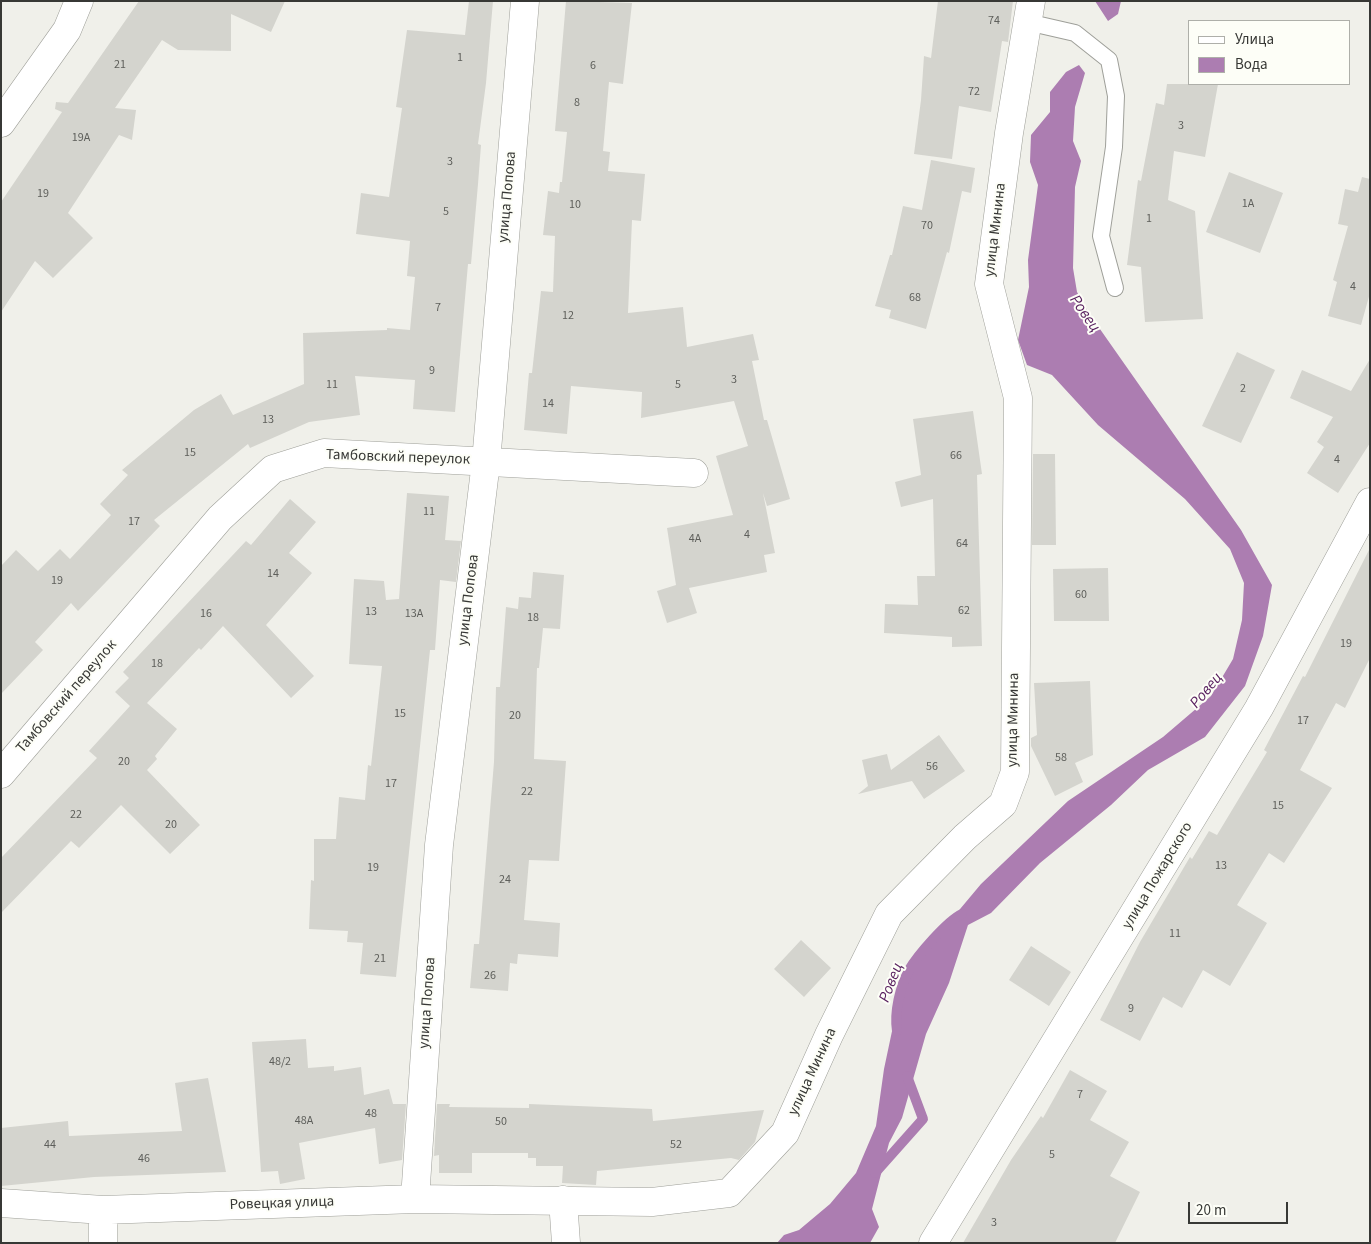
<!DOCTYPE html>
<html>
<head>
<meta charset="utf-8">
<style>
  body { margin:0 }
  #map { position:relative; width:1371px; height:1244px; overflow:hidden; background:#f0f0ea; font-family:"Source Sans 3",sans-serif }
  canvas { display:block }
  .frame { position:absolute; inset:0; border:2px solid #373835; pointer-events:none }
  .legend { position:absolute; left:1188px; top:20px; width:162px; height:65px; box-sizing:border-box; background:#fdfef7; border:1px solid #aeafa9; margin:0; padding:6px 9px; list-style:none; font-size:15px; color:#373835 }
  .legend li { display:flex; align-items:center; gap:10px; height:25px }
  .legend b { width:25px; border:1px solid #aeafa9 }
  .scale { position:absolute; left:1188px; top:1202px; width:100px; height:22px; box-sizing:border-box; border:2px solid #373835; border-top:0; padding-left:6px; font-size:15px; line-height:18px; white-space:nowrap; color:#373835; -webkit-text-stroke:4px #fdfef7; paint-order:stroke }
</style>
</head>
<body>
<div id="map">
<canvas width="1371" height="1244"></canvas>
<div class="frame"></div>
<ul class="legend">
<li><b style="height:6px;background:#fff"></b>Улица</li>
<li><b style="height:14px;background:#ac7db1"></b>Вода</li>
</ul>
<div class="scale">20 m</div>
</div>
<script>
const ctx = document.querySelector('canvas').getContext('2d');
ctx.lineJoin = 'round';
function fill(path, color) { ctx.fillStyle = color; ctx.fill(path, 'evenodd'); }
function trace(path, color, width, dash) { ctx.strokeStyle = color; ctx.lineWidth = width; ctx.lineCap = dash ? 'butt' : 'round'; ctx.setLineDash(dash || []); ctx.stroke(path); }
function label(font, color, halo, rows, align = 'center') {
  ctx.font = font + ' "Source Sans 3",sans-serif'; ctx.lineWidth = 4; ctx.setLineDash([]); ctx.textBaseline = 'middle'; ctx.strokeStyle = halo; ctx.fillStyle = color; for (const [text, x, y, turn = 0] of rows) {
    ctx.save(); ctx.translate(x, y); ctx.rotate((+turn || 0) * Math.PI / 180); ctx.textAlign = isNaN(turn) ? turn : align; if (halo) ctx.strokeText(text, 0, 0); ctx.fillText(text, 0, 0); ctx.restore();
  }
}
const water = new Path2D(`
  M 1095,1 L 1121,1 L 1118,14 L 1108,21 Z
  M 1079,65 L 1085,73 L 1075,107 L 1073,141 L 1081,161 L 1075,187 L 1073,268 L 1077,292 L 1088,312 L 1241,530 L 1272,585 L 1263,636 L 1245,686 L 1205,737 L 1148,770 L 1111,805 L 1040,863 L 991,913 L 968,925 L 949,983 L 926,1034 L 902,1118 L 889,1143 L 872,1209 L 879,1227 L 870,1243 L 777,1243 L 784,1235 L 799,1230 L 830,1204 L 856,1173 L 876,1126 L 884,1069 L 895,1017 L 909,970 L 981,884 L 1068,801 L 1163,737 L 1211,696 L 1233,659 L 1242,620 L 1244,583 L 1230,549 L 1185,499 L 1098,425 L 1052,375 L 1027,365 L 1018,340 L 1029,287 L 1028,260 L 1038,185 L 1030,162 L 1031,135 L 1050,112 L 1050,92 L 1066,72 Z`);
const stream = new Path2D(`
  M 897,1031 C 894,1012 900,987 909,970 C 917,956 947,921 962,914
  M 875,1173 L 923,1119 L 907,1076`);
const building = new Path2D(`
  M 139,1 L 285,1 L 271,32 L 231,14 L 231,51 L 178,50 L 162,40 L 115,108 L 136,110 L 132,140 L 119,135 L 68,213 L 93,238 L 53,278 L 35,261 L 1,312 L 1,202 L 62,112 L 55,109 L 56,102 L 68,103 Z
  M 469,1 L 493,1 L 486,83 L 478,144 L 481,145 L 478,184 L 471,264 L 468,264 L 455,412 L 413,409 L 415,380 L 355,376 L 360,415 L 309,422 L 250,448 L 248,444 L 154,520 L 160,526 L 78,611 L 71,603 L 35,642 L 43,650 L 1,694 L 1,566 L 16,550 L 38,571 L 60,549 L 70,559 L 111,515 L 100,504 L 128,475 L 122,470 L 194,410 L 221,394 L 233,415 L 304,384 L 303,333 L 387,330 L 387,328 L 410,330 L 415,277 L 407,276 L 410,241 L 356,234 L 361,193 L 389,197 L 402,108 L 396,107 L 407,30 L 465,35 Z
  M 566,1 L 632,3 L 623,84 L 609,82 L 603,151 L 610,152 L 608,171 L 645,174 L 641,221 L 632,220 L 628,313 L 683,307 L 687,347 L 753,334 L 759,360 L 752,361 L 764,420 L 767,420 L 790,499 L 767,506 L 763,493 L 775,553 L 764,555 L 767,572 L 689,588 L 697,613 L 667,623 L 657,591 L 676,585 L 667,528 L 733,515 L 716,456 L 748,446 L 734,401 L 641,418 L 642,392 L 571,386 L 567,434 L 524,430 L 529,373 L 532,373 L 541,291 L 553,292 L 555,236 L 543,235 L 548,191 L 559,193 L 560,182 L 562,182 L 567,132 L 555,131 Z
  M 938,1 L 1013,1 L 1008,42 L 1002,41 L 991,112 L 959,106 L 952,159 L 914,154 L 921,100 L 924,56 L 931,58 Z
  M 1167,84 L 1218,84 L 1205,157 L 1174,151 L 1168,200 L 1195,211 L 1203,319 L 1145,322 L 1141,267 L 1127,265 L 1138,180 L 1141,181 L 1156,103 L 1164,105 Z
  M 931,160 L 975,168 L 971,193 L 962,191 L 949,253 L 947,252 L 926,329 L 889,318 L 891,310 L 875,306 L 890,255 L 892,255 L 903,206 L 922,210 Z
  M 1229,172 L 1283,193 L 1260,253 L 1206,232 Z
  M 1362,177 L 1370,179 L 1370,293 L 1361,325 L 1328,316 L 1337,282 L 1333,280 L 1348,226 L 1338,224 L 1345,189 L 1358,192 Z
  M 1237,352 L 1275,370 L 1241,443 L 1202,426 Z
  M 1370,359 L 1370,443 L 1338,493 L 1307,473 L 1324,447 L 1317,442 L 1333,417 L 1290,398 L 1302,370 L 1351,391 Z
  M 973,411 L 982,474 L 977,475 L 982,646 L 952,647 L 952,637 L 884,633 L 885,604 L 918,605 L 917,576 L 935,576 L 933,499 L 901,507 L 895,482 L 921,475 L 913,419 Z
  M 1033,454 L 1055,454 L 1056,545 L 1032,545 Z
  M 407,493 L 449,496 L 445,540 L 461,541 L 456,582 L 440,580 L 435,650 L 430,650 L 396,977 L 360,974 L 363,943 L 347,942 L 348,931 L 309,929 L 311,880 L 314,881 L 314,839 L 336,839 L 339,797 L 365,800 L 368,765 L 371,766 L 382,666 L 349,664 L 354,579 L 384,581 L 386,600 L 399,599 Z
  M 290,499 L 316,522 L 289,553 L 312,573 L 266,625 L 314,676 L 291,698 L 223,626 L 201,650 L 199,648 L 147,703 L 177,729 L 155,756 L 157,759 L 147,770 L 200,825 L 170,854 L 121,805 L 79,848 L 71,841 L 1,913 L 1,858 L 97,758 L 89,751 L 130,706 L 115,692 L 129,678 L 123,672 L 246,541 L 251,545 Z
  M 1370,548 L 1370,658 L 1345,708 L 1336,703 L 1300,770 L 1332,788 L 1284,863 L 1269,853 L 1237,905 L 1267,923 L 1230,986 L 1203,970 L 1182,1008 L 1163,997 L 1140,1041 L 1100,1020 L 1140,942 L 1190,857 L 1192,859 L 1209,831 L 1217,835 L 1267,752 L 1264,750 L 1303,676 L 1305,677 Z
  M 1108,568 L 1109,621 L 1054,621 L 1053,569 Z
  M 533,572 L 564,575 L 560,629 L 543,628 L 539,668 L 537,668 L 534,759 L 566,761 L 559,861 L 529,860 L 524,920 L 560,923 L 558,957 L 518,954 L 517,964 L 510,963 L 508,991 L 470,988 L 474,944 L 479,944 L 494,762 L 496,687 L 500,687 L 506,607 L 518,609 L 519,597 L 531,598 Z
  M 1090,681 L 1093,755 L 1075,763 L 1083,782 L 1055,796 L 1031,746 L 1031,738 L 1037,735 L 1034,683 Z
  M 939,735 L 965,771 L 924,799 L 912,781 L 858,794 L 868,786 L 862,760 L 887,754 L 891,770 Z
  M 801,940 L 831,968 L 804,997 L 774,969 Z
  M 1031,946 L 1071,972 L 1049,1006 L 1009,980 Z
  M 306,1039 L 308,1068 L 334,1066 L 334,1071 L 361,1067 L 364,1095 L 389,1089 L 393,1104 L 406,1104 L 402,1160 L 379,1164 L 375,1128 L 299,1143 L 305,1179 L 280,1184 L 278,1171 L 261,1172 L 252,1042 Z
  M 1070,1070 L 1107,1091 L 1090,1120 L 1129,1142 L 1110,1176 L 1140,1192 L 1115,1243 L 963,1243 L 1011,1160 L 1041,1116 L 1043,1118 Z
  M 208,1078 L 226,1172 L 94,1177 L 1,1186 L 1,1128 L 68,1121 L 69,1136 L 182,1131 L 175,1083 Z
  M 437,1104 L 450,1104 L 449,1107 L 529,1108 L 529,1104 L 652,1109 L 653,1121 L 764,1110 L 755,1142 L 739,1160 L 731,1158 L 597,1171 L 596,1185 L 562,1183 L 563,1166 L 536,1166 L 536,1158 L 528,1158 L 528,1153 L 472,1153 L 472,1173 L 439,1173 L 439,1155 L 434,1156 Z`);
const service = new Path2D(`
  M 1027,22 L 1075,33 L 1109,60 L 1116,96 L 1114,147 L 1101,236 L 1115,288`);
const minor = new Path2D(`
  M 1,123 L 67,30 L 79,1
  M 1,774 L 220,518 L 273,469 L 324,453 L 694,473
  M 415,1199 L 439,845 L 486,462 L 525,1
  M 563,1200 L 566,1243
  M 1,1203 L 103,1210 L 415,1199 L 652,1202 L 729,1193 L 785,1133 L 829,1035 L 889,914 L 965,837 L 1003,804 L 1015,772 L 1018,398 L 989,284 L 1009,133 L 1031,1
  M 103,1243 L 103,1210
  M 933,1243 L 1259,708 L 1370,502`);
const numberNames = [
  ["74",994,21],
  ["1",460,58],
  ["21",120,65],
  ["6",593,66],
  ["72",974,92],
  ["8",577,103],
  ["3",1181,126],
  ["19А",81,138],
  ["3",450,162],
  ["19",43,194],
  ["1А",1248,204],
  ["10",575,205],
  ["5",446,212],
  ["1",1149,219],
  ["70",927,226],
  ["4",1353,287],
  ["68",915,298],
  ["7",438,308],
  ["12",568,316],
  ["9",432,371],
  ["3",734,380],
  ["11",332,385],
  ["5",678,385],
  ["2",1243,389],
  ["14",548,404],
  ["13",268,420],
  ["15",190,453],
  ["66",956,456],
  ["4",1337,460],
  ["11",429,512],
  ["17",134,522],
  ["4",747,535],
  ["4А",695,539],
  ["64",962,544],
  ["14",273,574],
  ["19",57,581],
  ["60",1081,595],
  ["62",964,611],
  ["13",371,612],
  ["16",206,614],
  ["13А",414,614],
  ["18",533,618],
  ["19",1346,644],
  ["18",157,664],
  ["15",400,714],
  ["20",515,716],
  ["17",1303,721],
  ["58",1061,758],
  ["20",124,762],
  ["56",932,767],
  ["17",391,784],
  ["22",527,792],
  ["15",1278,806],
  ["22",76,815],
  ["20",171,825],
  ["13",1221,866],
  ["19",373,868],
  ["24",505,880],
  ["11",1175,934],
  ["21",380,959],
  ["26",490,976],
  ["9",1131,1009],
  ["48/2",280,1062],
  ["7",1080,1095],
  ["48",371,1114],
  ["48А",304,1121],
  ["50",501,1122],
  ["44",50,1145],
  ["52",676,1145],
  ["5",1052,1155],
  ["46",144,1159],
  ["3",994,1223]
];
const streetNames = [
  ["улица Попова",508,197,-85],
  ["улица Минина",996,230,-83],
  ["Тамбовский переулок",398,458,2],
  ["улица Попова",469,600,-83],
  ["Тамбовский переулок",67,697,-49],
  ["улица Минина",1014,720,-89],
  ["улица Пожарского",1158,876,-59],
  ["улица Попова",428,1003,-86],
  ["улица Минина",813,1072,-65],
  ["Ровецкая улица",282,1204,-2]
];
const waterNames = [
  ["Ровец",1084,314,55],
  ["Ровец",1207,691,-50],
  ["Ровец",892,983,-69]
];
fill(water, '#ac7db1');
trace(stream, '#ac7db1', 10);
fill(building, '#d4d4ce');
trace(service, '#9e9f99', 18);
trace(minor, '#9e9f99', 29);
trace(service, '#fff', 16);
trace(minor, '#fff', 28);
label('12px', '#5e5f5b', null, numberNames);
label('15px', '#373835', '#fdfef7', streetNames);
label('italic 16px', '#571e5e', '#fdfef7', waterNames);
</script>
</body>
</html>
